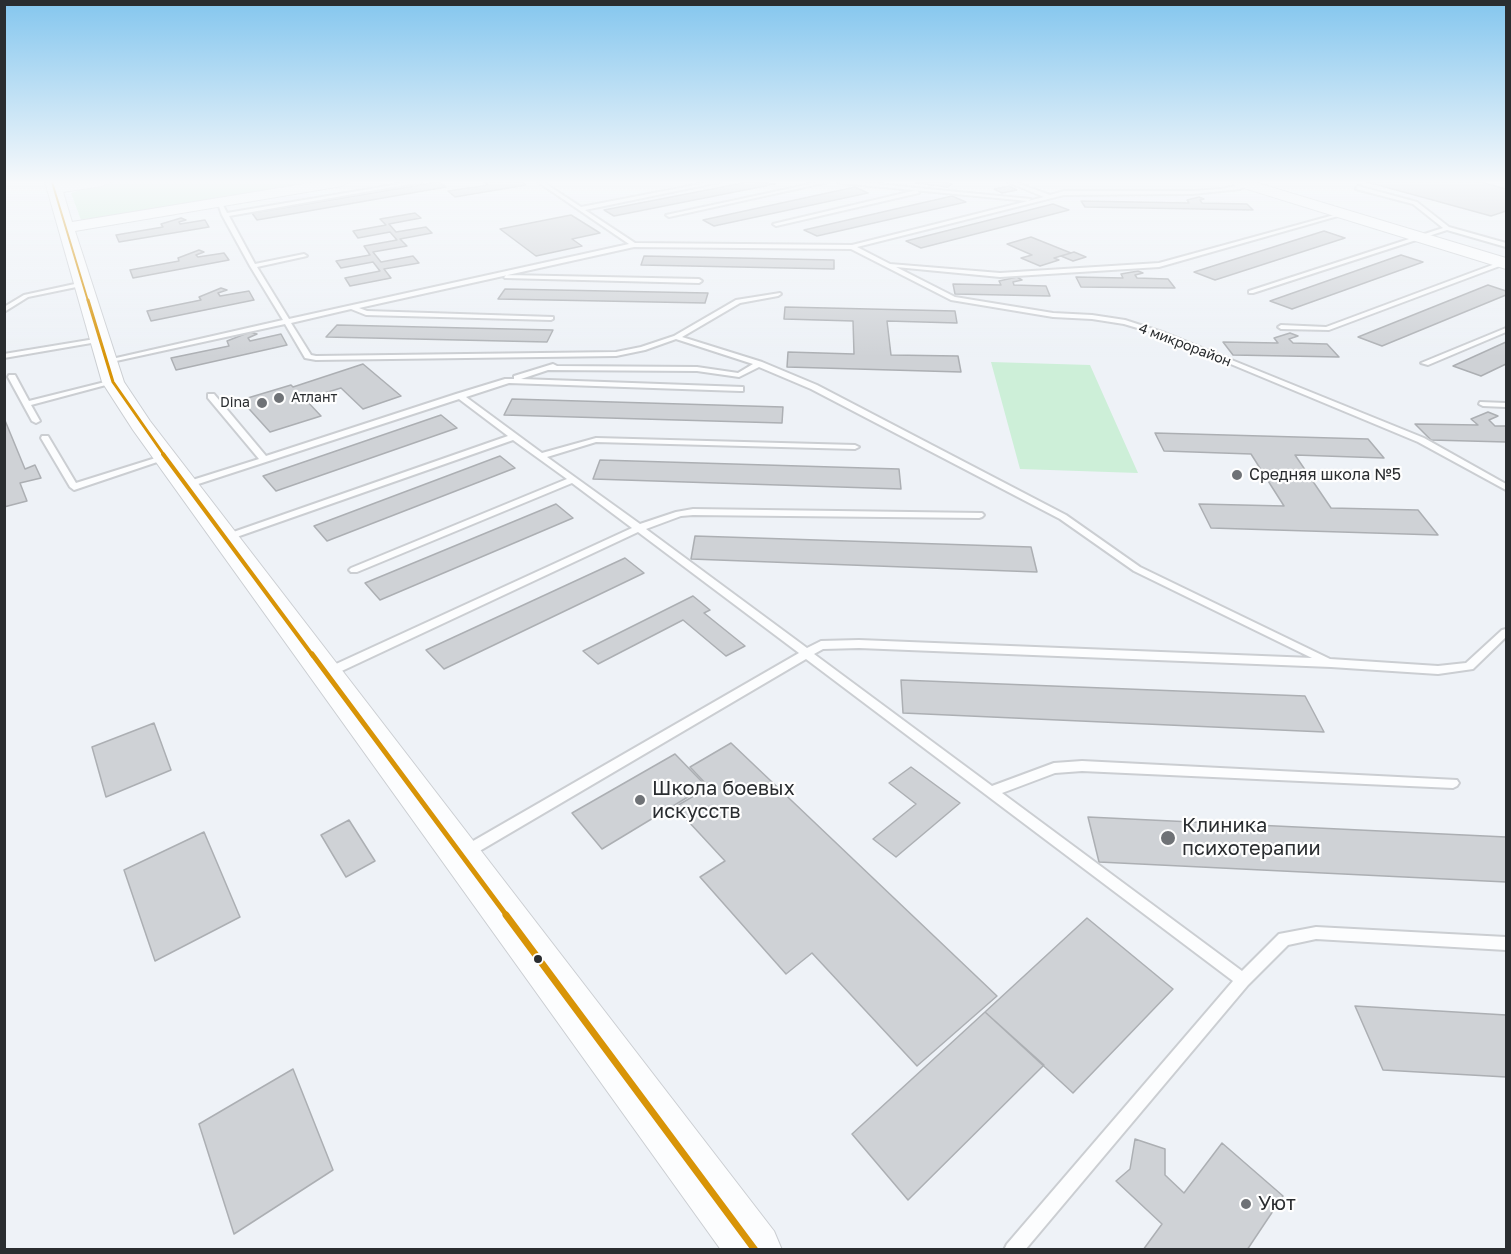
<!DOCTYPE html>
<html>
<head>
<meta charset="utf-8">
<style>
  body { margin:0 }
  #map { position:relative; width:1511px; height:1254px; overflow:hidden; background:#eef2f7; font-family:"Golos Text",sans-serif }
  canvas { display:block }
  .frame { position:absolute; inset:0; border:6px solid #2a2d30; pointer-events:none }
</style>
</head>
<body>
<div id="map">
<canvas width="1511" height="1254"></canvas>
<div class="frame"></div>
</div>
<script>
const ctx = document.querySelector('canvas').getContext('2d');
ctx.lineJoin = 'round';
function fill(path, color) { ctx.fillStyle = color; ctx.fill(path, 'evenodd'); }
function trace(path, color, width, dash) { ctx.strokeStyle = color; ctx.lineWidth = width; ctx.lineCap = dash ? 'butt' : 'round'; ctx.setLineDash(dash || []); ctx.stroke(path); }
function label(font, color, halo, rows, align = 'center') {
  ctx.font = font + ' "Golos Text",sans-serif'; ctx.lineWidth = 4.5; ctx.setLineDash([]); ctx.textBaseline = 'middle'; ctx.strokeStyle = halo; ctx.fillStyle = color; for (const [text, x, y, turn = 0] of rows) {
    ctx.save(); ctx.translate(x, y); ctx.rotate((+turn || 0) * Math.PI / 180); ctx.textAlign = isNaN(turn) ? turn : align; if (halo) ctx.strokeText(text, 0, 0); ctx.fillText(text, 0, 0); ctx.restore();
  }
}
const green = new Path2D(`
  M 114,182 L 328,182 L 98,220 L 81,220 L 71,193 L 93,185 Z
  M 991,362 L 1090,365 L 1138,473 L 1020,469 Z`);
const building = new Path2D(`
  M 438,182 L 446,187 L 257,220 L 252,213 Z
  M 484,182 L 521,182 L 526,185 L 455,197 L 448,191 L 488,185 Z
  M 748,182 L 775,184 L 614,216 L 604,210 Z
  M 938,182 L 952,184 L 948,187 L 916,183 Z
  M 1367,182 L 1480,182 L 1506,189 L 1506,211 L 1491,216 Z
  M 1009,186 L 1017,190 L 1002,193 L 994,189 Z
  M 855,187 L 868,193 L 714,226 L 703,220 Z
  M 952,196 L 966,202 L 817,236 L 804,230 Z
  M 1199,197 L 1204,199 L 1200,200 L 1202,203 L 1247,204 L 1253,210 L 1085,207 L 1081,201 L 1189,203 L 1187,200 Z
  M 1053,204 L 1069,210 L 921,248 L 906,241 Z
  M 415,213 L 421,218 L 389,224 L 396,232 L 426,227 L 432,233 L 400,239 L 407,246 L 373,252 L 381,262 L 413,256 L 419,263 L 384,269 L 391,278 L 350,286 L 345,278 L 380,271 L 373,262 L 341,268 L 336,261 L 370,255 L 364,246 L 397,240 L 390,232 L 358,238 L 353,231 L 386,225 L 380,219 Z
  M 571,215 L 600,233 L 572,239 L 582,246 L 536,256 L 500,229 Z
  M 181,218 L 186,220 L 179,222 L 180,224 L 205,220 L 209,227 L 119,242 L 116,235 L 163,227 L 161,224 Z
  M 1324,231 L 1345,238 L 1215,280 L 1194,272 Z
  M 1031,237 L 1071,253 L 1054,258 L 1059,260 L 1040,266 L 1021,258 L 1032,255 L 1007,244 Z
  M 199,250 L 204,252 L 196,255 L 198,257 L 224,253 L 229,260 L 133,278 L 130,270 L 179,261 L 178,258 Z
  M 1074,252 L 1086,257 L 1073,261 L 1061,256 Z
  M 1401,255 L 1423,262 L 1292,309 L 1270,301 Z
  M 644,256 L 834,260 L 834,269 L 641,265 Z
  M 1138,271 L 1143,273 L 1135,275 L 1137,278 L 1168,279 L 1175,288 L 1081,287 L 1076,277 L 1123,278 L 1121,274 Z
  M 1017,277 L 1022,280 L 1013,282 L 1014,285 L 1046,286 L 1050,296 L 955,294 L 953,284 L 1001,285 L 999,281 Z
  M 1488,285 L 1506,291 L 1506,295 L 1382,346 L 1358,337 Z
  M 221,288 L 227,290 L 218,293 L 220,296 L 249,291 L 254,300 L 151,321 L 147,311 L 201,300 L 199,297 Z
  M 505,289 L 708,293 L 705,303 L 498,299 Z
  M 785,307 L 955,311 L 957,323 L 887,321 L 891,355 L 958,356 L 961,372 L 787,367 L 788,352 L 854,354 L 853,321 L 784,319 Z
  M 337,325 L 553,330 L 547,342 L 326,337 Z
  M 250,332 L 257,334 L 248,338 L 250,341 L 281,334 L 287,345 L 176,370 L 171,358 L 229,346 L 227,341 Z
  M 1290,333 L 1298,336 L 1289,339 L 1293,343 L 1327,344 L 1339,357 L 1233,355 L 1223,342 L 1278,343 L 1274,338 Z
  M 1506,342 L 1506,364 L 1481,376 L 1453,366 Z
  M 363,364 L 401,396 L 363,409 L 341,388 L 305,399 L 321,416 L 270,432 L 241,400 L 291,385 L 293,387 Z
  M 512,399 L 783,407 L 782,423 L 504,415 Z
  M 1488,412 L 1498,416 L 1489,420 L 1495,426 L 1506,426 L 1506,442 L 1431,440 L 1415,424 L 1478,425 L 1471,419 Z
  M 441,415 L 457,428 L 276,491 L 263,476 Z
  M 4,418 L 25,469 L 35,465 L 41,478 L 20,483 L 27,501 L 4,507 Z
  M 1155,433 L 1368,439 L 1384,458 L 1295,455 L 1331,508 L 1418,510 L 1438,535 L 1211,528 L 1199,504 L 1284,506 L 1251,454 L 1164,451 Z
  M 500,456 L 515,468 L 327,541 L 314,526 Z
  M 600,460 L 899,469 L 901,489 L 593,479 Z
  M 556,504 L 573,518 L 380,600 L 365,583 Z
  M 695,536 L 1031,547 L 1037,572 L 691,559 Z
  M 625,558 L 644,573 L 444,669 L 426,650 Z
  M 693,596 L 710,610 L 704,613 L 745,646 L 726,656 L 683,620 L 598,664 L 583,651 Z
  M 901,680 L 1305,696 L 1324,732 L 903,713 Z
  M 154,723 L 171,770 L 106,797 L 92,747 Z
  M 731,743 L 997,996 L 917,1066 L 812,953 L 786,974 L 700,877 L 725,861 L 675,807 L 709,787 L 690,767 Z
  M 675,754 L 706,786 L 602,849 L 572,813 Z
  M 911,767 L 960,803 L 896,857 L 873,839 L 916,804 L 889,783 Z
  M 1088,817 L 1506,837 L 1506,882 L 1099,862 Z
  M 349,820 L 375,861 L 346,877 L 321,835 Z
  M 204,832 L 240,917 L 155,961 L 124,870 Z
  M 1087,918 L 1173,989 L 1073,1093 L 985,1012 Z
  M 1355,1006 L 1506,1015 L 1506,1077 L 1383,1070 Z
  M 985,1012 L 1044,1065 L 908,1200 L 852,1134 Z
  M 293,1069 L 333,1170 L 234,1234 L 199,1124 Z
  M 1135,1139 L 1165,1149 L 1165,1175 L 1184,1193 L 1222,1143 L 1283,1196 L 1247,1250 L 1143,1250 L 1162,1224 L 1116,1181 L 1130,1169 Z`);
const lane = new Path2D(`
  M 411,182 L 421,182 L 229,216 L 255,264 L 304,254 L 307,256 L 257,267 L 289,319 L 629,244 L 538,182 L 543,182 L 581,207 L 711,182 L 720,182 L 585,210 L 635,243 L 852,245 L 1044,197 L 1008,182 L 1014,182 L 1050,195 L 1064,191 L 1193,191 L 1219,189 L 1238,186 L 1249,182 L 1255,182 L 1240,189 L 1193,194 L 1064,195 L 857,247 L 890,264 L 1000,273 L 1159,263 L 1345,212 L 1345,214 L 1159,267 L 1000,277 L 896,267 L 955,297 L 1053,313 L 1092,315 L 1125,320 L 1165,333 L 1424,438 L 1506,484 L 1506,490 L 1418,442 L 1161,335 L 1124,324 L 1092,319 L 1053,317 L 951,300 L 851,249 L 634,247 L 359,308 L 367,311 L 553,317 L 553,319 L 551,320 L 366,315 L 351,309 L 291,323 L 311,355 L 316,356 L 616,352 L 641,347 L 674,336 L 736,300 L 780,293 L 781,294 L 778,296 L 740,303 L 682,337 L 762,362 L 817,385 L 1066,515 L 1140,567 L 1330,659 L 1438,666 L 1466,663 L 1502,630 L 1506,629 L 1506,637 L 1473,669 L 1438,674 L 1331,667 L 859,648 L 823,649 L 814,654 L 992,786 L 1054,763 L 1082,761 L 1457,780 L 1459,783 L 1457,786 L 1453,788 L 1082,771 L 1055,773 L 1002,793 L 1242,971 L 1279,934 L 1316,927 L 1506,937 L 1506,950 L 1316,939 L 1288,945 L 1248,985 L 1025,1250 L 1004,1250 L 1007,1244 L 1233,981 L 806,659 L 471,856 L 466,858 L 461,856 L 459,852 L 461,848 L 799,653 L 638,532 L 331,676 L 323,676 L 321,673 L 323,670 L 632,528 L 572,483 L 357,572 L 351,572 L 349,570 L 351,568 L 567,479 L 513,440 L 228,540 L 225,541 L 220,538 L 222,536 L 508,436 L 459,399 L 189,487 L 186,488 L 182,485 L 183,483 L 259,459 L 208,398 L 208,394 L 214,394 L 266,456 L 456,394 L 505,379 L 514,379 L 514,376 L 553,364 L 557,366 L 697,367 L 738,373 L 753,364 L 676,339 L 645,350 L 616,356 L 316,360 L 305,358 L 285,324 L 107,363 L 103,361 L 283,320 L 250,266 L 222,215 L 217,201 L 221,201 L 227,213 ZM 759,367 L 811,389 L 1060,519 L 1134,571 L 1312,658 L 859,640 L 821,641 L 807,648 L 646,529 L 681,516 L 693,515 L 979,518 L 982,517 L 984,515 L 982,513 L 693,509 L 676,512 L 640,524 L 547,457 L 596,442 L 855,449 L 859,447 L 855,445 L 596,438 L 542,453 L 466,397 L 509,383 L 740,391 L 743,391 L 743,387 L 521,379 L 548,370 L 697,371 L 739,377 Z
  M 820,182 L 828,182 L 669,217 L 666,215 Z
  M 838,182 L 855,182 L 1031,199 L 1028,201 L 840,183 Z
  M 1358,186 L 1417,202 L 1449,227 L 1506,243 L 1506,247 L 1447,230 L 1253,293 L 1249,293 L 1249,291 L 1443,228 L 1413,204 L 1356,189 Z
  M 917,190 L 919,193 L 776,226 L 773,224 Z
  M 1503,261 L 1506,263 L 1505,264 L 1329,330 L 1281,329 L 1278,327 L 1281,325 L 1326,327 Z
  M 507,275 L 699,279 L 702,281 L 699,283 L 505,278 L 504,277 Z
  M 84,282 L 87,284 L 86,285 L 28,297 L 4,312 L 4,307 L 24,295 Z
  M 1506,328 L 1506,332 L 1428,365 L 1421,363 Z
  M 101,338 L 103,339 L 103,341 L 4,358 L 4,354 Z
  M 9,375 L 15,375 L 29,401 L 113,380 L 117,382 L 31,405 L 40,421 L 36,423 L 32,421 L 8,377 Z
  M 1480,402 L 1506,403 L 1506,407 L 1483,406 L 1479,404 Z
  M 42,436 L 48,436 L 76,483 L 162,456 L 168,456 L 169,458 L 74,490 L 70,487 L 41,438 Z`);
const secondary = new Path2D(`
  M 45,182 L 109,182 L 102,186 L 63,192 L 72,222 L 316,182 L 349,182 L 342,186 L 75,231 L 124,382 L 150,421 L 774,1231 L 782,1250 L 721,1250 L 133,430 L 102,382 Z
  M 1232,182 L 1254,182 L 1506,258 L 1506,269 L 1234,185 Z`);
const bus1Far4 = new Path2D(`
  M 52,182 L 88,301`);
const bus1Far3 = new Path2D(`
  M 88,300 L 113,382 L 164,455`);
const bus1Far2 = new Path2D(`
  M 163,454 L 313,656`);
const bus1Far1 = new Path2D(`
  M 312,654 L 507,916`);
const bus1 = new Path2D(`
  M 506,915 L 755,1250`);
const markers = [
  [279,398,6,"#6f7276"],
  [262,403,6,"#6f7276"],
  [1237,475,6,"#6f7276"],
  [640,800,6,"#6f7276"],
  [1168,838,8,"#6f7276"],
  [538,959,5,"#2a2d30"],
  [1246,1204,6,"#6f7276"]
];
const farStreetnames = [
  ["4 микрорайон",1185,345,21]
];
const farPoinames = [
  ["Атлант",291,398],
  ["Dina",250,403,"right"]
];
const poiNames = [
  ["Средняя школа №5",1249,475]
];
const nearPoinames = [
  ["Школа боевых",652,789],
  ["искусств",652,812],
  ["Клиника",1182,826],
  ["психотерапии",1182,849],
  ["Уют",1258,1204]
];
fill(green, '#cdefd8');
fill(building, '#cfd2d6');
trace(building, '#acafb3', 1.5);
trace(lane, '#cbced2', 4);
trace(secondary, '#cbced2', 2);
fill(lane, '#fcfdfe');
fill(secondary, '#fcfdfe');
trace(bus1Far4, '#d89407', 2);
trace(bus1Far3, '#d89407', 3);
trace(bus1Far2, '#d89407', 4);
trace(bus1Far1, '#d89407', 5);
trace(bus1, '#d89407', 7);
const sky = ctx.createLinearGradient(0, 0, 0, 357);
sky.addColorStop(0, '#84c6ee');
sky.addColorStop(0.51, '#f7f9fb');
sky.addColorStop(1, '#f7f9fb00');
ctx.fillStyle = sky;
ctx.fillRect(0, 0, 1511, 357);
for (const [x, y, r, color] of markers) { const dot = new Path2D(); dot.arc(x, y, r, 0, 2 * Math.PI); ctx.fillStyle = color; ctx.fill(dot); trace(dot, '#fefefe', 2); }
label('14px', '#2a2d30', '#fefefe', farStreetnames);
label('14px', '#2a2d30', '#fefefe', farPoinames, 'left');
label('16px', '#2a2d30', '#fefefe', poiNames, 'left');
label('20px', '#2a2d30', '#fefefe', nearPoinames, 'left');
</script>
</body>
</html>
